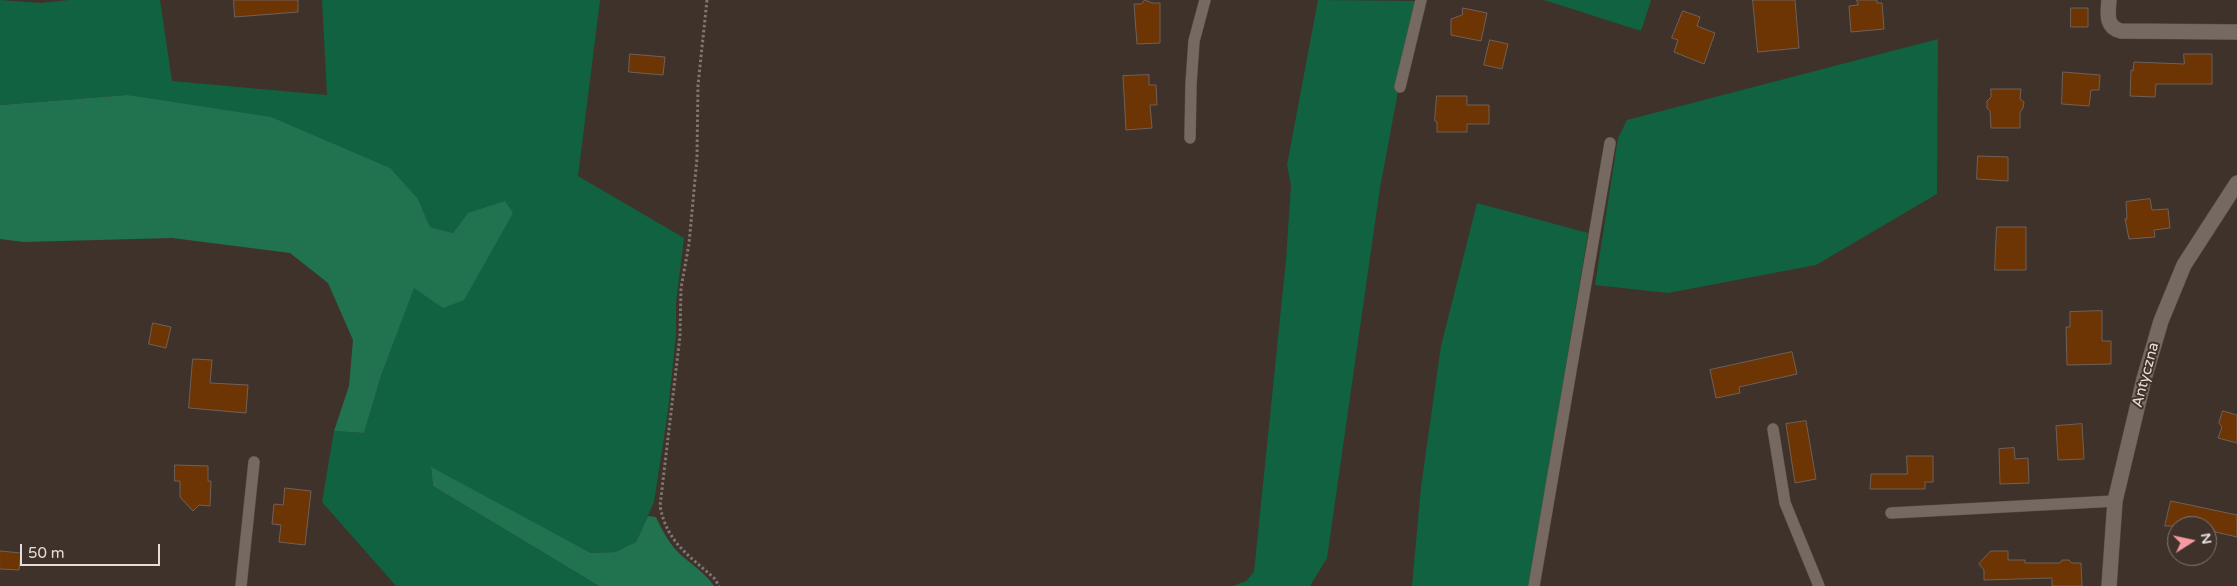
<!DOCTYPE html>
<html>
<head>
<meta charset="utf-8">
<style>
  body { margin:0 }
  #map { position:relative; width:2237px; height:586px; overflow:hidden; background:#3e322b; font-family:"Varela Round",sans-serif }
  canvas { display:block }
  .north { position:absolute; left:2167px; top:516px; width:50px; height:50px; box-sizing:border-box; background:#3e322b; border:1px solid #817671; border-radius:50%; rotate:80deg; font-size:14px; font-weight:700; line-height:20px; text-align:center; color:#e5ddd9 }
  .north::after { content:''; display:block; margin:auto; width:18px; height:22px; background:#f49aa0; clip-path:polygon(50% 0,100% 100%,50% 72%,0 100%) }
  .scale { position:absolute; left:20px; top:544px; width:140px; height:22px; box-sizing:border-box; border:2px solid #e5ddd9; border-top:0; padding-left:6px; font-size:15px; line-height:18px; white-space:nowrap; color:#e5ddd9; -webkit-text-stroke:4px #3e322b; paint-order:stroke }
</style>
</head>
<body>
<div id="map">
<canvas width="2237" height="586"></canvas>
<div class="north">N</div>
<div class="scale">50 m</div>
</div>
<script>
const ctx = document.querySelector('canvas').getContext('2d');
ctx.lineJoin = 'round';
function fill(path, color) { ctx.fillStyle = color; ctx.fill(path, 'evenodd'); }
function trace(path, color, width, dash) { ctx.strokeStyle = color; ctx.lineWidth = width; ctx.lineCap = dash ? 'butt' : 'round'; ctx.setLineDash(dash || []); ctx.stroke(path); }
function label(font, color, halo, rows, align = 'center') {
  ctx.font = font + ' "Varela Round",sans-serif'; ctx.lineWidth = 4; ctx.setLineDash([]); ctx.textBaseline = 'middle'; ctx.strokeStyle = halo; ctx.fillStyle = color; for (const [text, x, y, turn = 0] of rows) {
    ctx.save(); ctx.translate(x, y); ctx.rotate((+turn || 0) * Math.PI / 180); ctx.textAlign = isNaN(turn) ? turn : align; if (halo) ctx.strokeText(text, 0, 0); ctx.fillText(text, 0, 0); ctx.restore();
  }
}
const green = new Path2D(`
  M 0,0 L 40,3 L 69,0 L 160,0 L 172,81 L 327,95 L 322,0 L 600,0 L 578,176 L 684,238 L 676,303 L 676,334 L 668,411 L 654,502 L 636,542 L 615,552 L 591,553 L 431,468 L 433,486 L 599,586 L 396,586 L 322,502 L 334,431 L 364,433 L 381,376 L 414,287 L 468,213 L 453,233 L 430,227 L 418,199 L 127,95 L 0,105 Z
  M 1318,0 L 1415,1 L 1380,188 L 1327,558 L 1310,586 L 1232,586 L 1246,581 L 1254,572 L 1286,260 L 1291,185 L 1287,165 Z
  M 1544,0 L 1651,0 L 1641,31 Z
  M 1938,39 L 1937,194 L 1816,265 L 1668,293 L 1595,285 L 1618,138 L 1627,120 Z
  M 1477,203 L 1588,233 L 1529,586 L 1412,586 L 1421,487 L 1441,346 Z`);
const forest = new Path2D(`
  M 127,95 L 271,117 L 390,168 L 418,199 L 430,227 L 453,233 L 468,213 L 505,201 L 513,213 L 464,300 L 443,308 L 414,288 L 381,376 L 364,433 L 334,431 L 349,386 L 353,340 L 328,283 L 290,253 L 172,238 L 24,242 L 0,239 L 0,105 Z
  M 431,467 L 591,553 L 615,552 L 636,542 L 648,516 L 656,517 C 663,532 670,545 682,556 C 694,566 705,573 714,586 L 599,586 L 433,486 Z`);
const building = new Path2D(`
  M 234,0 L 298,0 L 298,12 L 235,17 Z
  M 1145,0 L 1152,3 L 1160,3 L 1160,43 L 1137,44 L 1134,4 L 1141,4 Z
  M 1753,0 L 1795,0 L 1799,48 L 1758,52 Z
  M 1857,0 L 1877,0 L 1877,3 L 1882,3 L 1884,29 L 1851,32 L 1849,6 L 1858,5 Z
  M 1463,8 L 1487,13 L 1481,41 L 1451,35 L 1451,19 L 1462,15 Z
  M 2071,8 L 2088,8 L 2088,27 L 2071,27 Z
  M 1683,11 L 1700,17 L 1697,26 L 1715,33 L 1704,64 L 1674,52 L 1678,40 L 1672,38 Z
  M 1490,40 L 1508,44 L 1502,69 L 1484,65 Z
  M 630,54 L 665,57 L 663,75 L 629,72 Z
  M 2184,54 L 2212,54 L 2212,84 L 2156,84 L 2155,97 L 2130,96 L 2131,70 L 2133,71 L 2134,62 L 2184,64 Z
  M 2063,72 L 2100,75 L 2099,90 L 2091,90 L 2089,106 L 2062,104 Z
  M 1149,75 L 1149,85 L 1156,85 L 1157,105 L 1150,105 L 1152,128 L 1126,130 L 1123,76 Z
  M 1991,89 L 2021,89 L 2020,99 L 2024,102 L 2023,108 L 2020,112 L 2020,128 L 1991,128 L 1990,111 L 1987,108 L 1987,101 L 1991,97 Z
  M 1437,96 L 1467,96 L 1467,105 L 1489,105 L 1489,124 L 1467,124 L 1467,132 L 1437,132 L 1437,122 L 1435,121 Z
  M 1978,156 L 2008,157 L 2008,181 L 1977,179 Z
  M 2150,199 L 2152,210 L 2168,209 L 2170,228 L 2154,230 L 2155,237 L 2129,239 L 2125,219 L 2127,219 L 2126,202 Z
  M 1997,227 L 2026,227 L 2026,270 L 1995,270 Z
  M 2102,311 L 2102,341 L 2111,341 L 2111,364 L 2067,365 L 2066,327 L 2070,327 L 2070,312 Z
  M 153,323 L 171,327 L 166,348 L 149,344 Z
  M 1792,352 L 1797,374 L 1739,387 L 1740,393 L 1716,398 L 1710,370 Z
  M 193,359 L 212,360 L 210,383 L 248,385 L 246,413 L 189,408 Z
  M 2223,411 L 2237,415 L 2237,443 L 2218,438 L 2222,427 L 2219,423 Z
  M 1806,421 L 1816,479 L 1795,483 L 1786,424 Z
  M 2082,424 L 2084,459 L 2058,460 L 2056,426 Z
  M 2014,448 L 2015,459 L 2028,458 L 2029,483 L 2000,484 L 1999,449 Z
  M 1907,456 L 1933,456 L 1933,482 L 1925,482 L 1925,489 L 1870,489 L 1871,474 L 1907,474 Z
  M 175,465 L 208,466 L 208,481 L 211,481 L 210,506 L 199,505 L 193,511 L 180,497 L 180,481 L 175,481 Z
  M 285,488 L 311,491 L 305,545 L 279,542 L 281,525 L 272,524 L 274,504 L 283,505 Z
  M 2171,501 L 2237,515 L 2237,537 L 2207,530 L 2207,526 L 2165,526 Z
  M 0,551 L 21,553 L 19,570 L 0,569 Z
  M 1991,551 L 2008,551 L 2008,560 L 2025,560 L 2025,563 L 2060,563 L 2062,560 L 2069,560 L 2072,563 L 2081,563 L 2082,586 L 2052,586 L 2052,578 L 1984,580 L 1984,570 L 1979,564 Z`);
const path = new Path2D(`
  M 707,0 L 698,85 L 697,158 L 689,244 L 681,288 L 680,336 L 660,506 C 667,543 689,555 715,579 L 719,586`);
const lane = new Path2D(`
  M 1400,87 L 1421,0
  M 1190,138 L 1191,84 L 1194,41 L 1205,0
  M 1773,429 L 1785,503 L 1819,586
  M 1891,513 L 2115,501
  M 241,586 L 254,462
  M 1534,586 L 1610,143`);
const street = new Path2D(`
  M 2109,0 C 2108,13 2105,27 2121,31 L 2237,32
  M 2109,586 L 2115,501 L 2144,379 L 2161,321 L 2184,265 L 2237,183`);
const streetNames = [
  ["Antyczna",2146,375,-75]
];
fill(green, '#116241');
fill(forest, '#21734f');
fill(building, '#6d3404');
trace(building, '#6f6159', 1);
trace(lane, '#5b514a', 12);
trace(street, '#5b514a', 16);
trace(path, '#817671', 3, [2.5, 2.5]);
trace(lane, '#766961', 11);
trace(street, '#766961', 15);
label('15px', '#e5ddd9', '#3e322b', streetNames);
</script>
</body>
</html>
